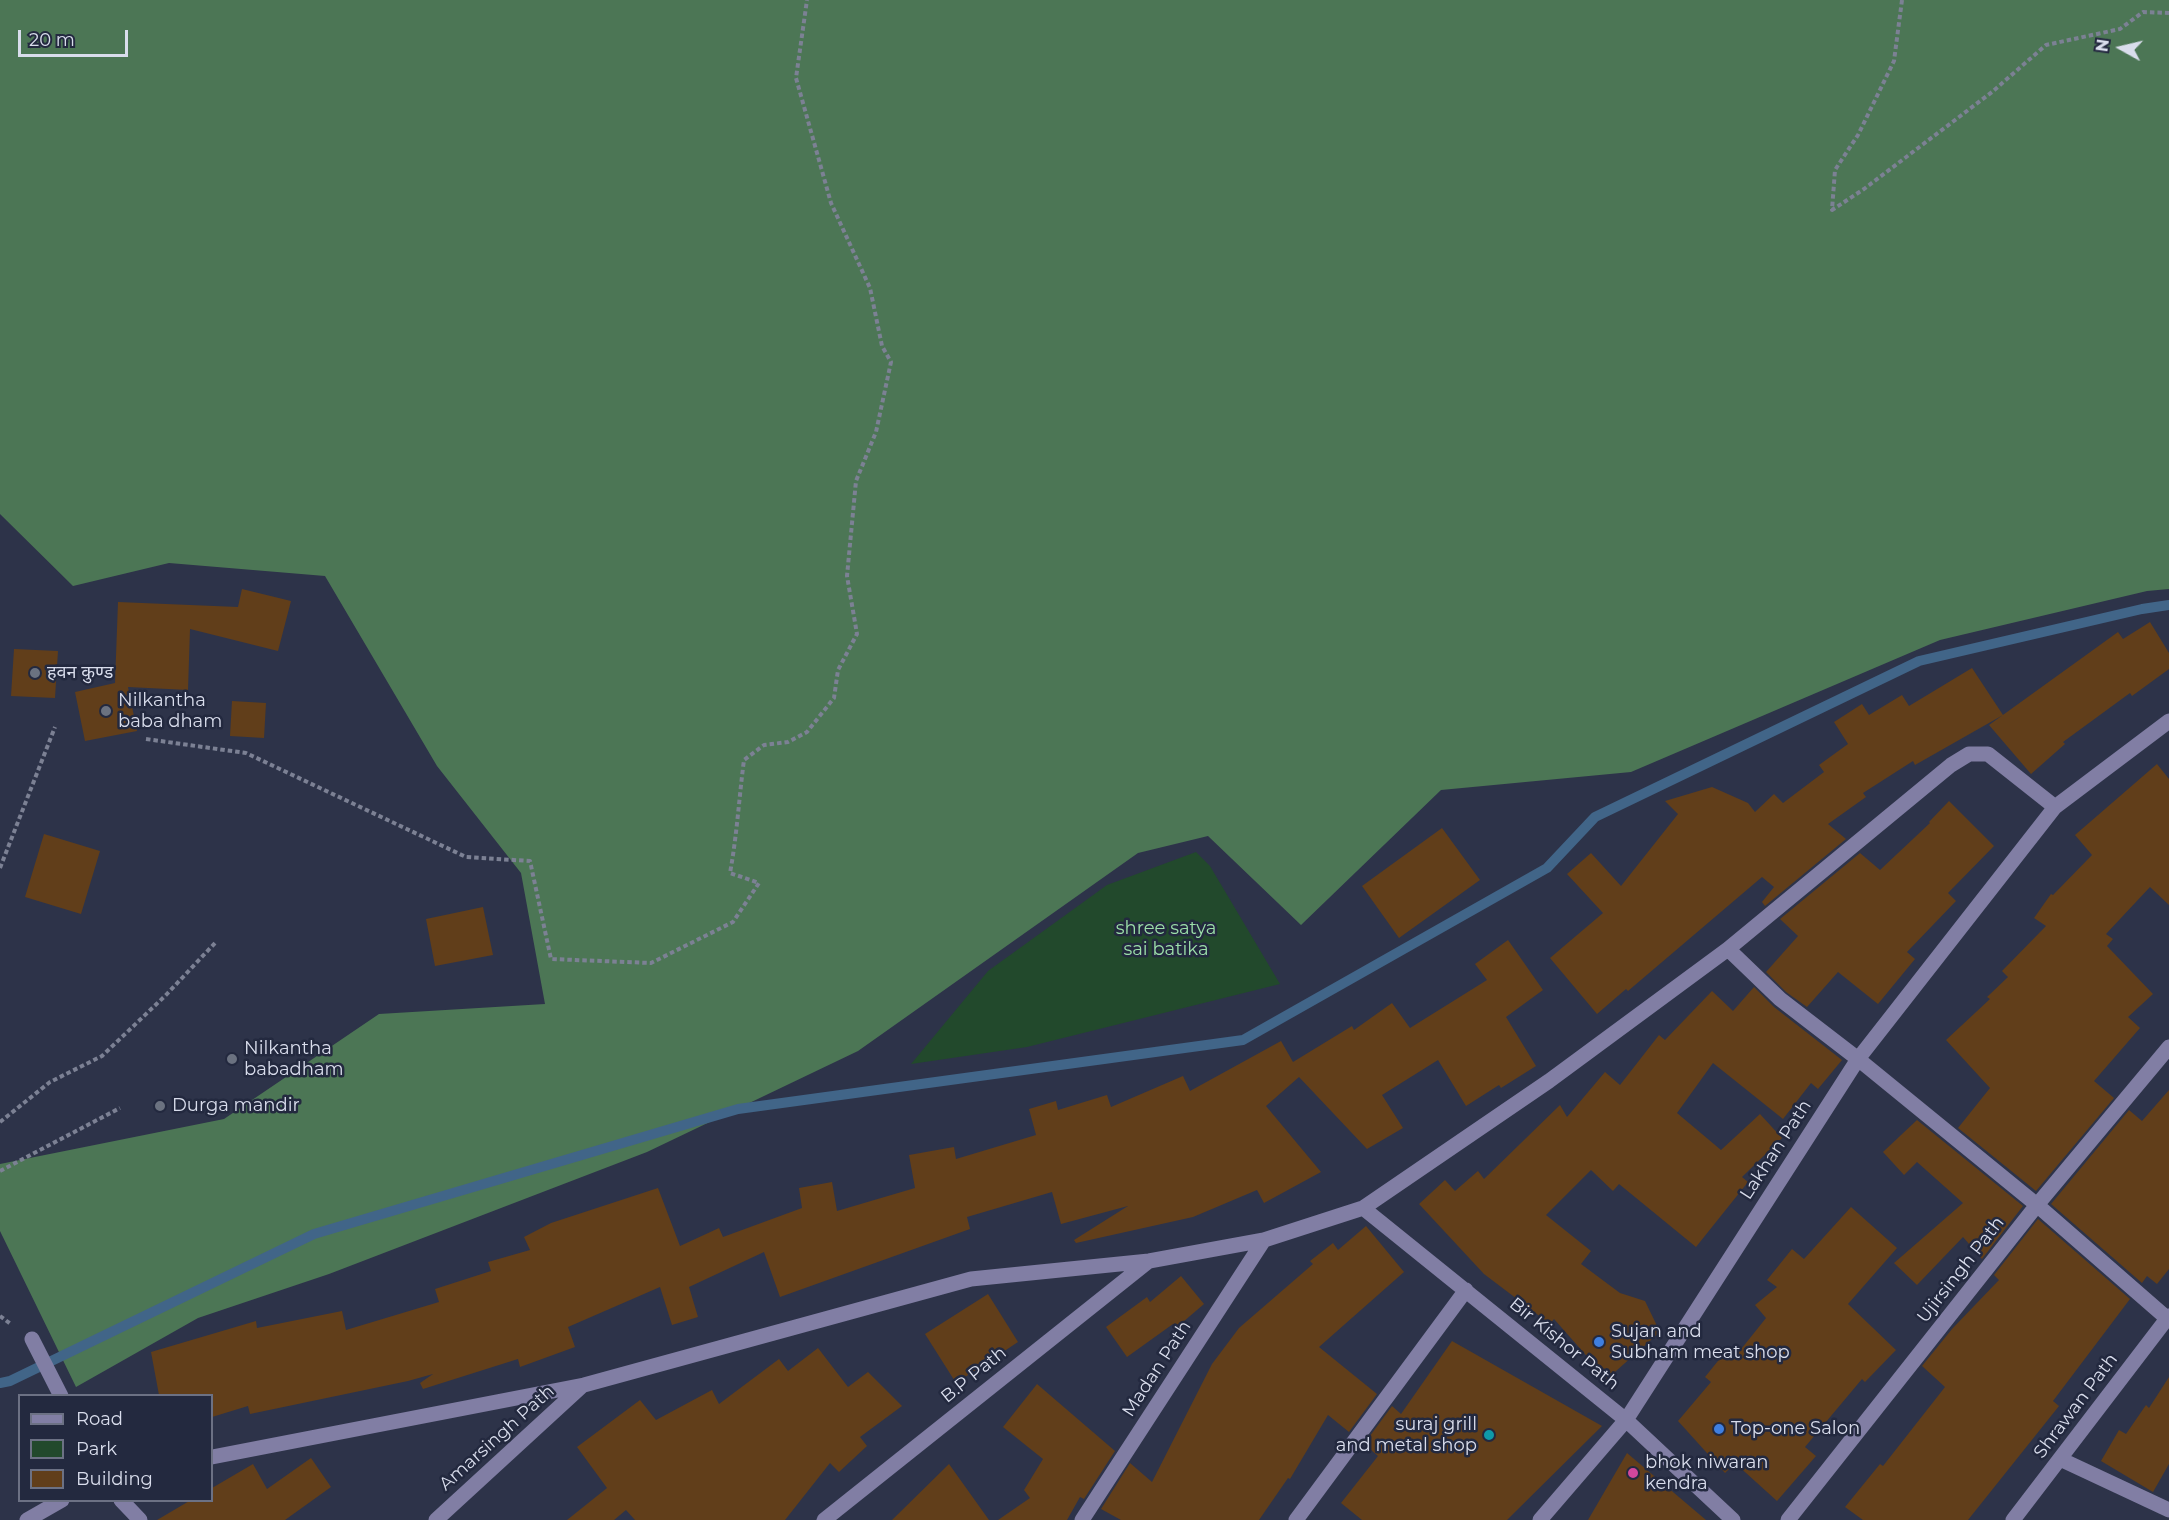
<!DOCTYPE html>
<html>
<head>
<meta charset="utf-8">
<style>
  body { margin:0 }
  #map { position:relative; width:2169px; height:1520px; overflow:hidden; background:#2d3349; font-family:Montserrat,sans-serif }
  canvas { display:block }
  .legend { position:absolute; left:18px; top:1394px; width:195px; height:108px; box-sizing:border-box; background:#23293f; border:2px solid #6c7184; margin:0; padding:8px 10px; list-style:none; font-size:18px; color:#d9ddec }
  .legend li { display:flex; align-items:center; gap:12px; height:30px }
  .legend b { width:30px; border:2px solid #6c7184 }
  .north { position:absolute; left:2091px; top:18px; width:60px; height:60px; -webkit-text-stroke:4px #23293f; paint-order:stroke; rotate:278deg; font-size:16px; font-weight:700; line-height:24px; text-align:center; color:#d9ddec }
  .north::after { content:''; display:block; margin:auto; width:21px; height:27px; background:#d9ddec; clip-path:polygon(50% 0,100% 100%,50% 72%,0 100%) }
  .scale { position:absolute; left:18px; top:30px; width:110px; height:27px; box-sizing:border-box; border:3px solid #d9ddec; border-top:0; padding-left:8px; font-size:18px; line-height:21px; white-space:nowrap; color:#d9ddec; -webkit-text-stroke:4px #23293f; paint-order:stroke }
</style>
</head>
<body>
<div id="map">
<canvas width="2169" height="1520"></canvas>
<ul class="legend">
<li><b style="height:8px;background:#817ea4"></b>Road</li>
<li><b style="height:16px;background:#22492c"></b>Park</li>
<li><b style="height:16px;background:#613e1a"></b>Building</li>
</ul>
<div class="north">N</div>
<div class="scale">20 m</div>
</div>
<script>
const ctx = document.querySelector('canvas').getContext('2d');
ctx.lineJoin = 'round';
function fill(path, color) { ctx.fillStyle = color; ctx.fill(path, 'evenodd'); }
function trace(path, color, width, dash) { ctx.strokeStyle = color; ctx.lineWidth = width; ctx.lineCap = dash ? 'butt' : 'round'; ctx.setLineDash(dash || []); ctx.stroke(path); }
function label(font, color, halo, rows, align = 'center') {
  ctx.font = font + ' Montserrat,"Noto Sans Devanagari",sans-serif'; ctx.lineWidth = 5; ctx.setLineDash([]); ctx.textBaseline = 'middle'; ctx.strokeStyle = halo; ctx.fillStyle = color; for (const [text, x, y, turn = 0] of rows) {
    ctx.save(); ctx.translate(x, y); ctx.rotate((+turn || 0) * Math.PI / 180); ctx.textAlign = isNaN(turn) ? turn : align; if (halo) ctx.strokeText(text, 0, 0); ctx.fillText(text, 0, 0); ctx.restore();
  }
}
const green = new Path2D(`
  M 1196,852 L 1210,866 L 1280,984 L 1027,1047 L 911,1064 L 988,971 L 1107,885 Z`);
const forest = new Path2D(`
  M 0,0 L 2169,0 L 2169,589 L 2147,591 L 1940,640 L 1631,772 L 1441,790 L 1301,925 L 1208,836 L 1138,853 L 858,1051 L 647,1152 L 329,1274 L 198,1318 L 76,1387 L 0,1231 L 0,1164 L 224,1119 L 379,1014 L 545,1004 L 521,873 L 437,766 L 325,576 L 169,563 L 73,586 L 0,514 Z`);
const stream = new Path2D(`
  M 0,1383 L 10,1381 L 314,1234 L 738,1109 L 1243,1040 L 1547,868 L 1595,817 L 1919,661 L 2142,609 L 2169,605`);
const building = new Path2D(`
  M 242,589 L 291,601 L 278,651 L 190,629 L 188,690 L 128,687 L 137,731 L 85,741 L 75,692 L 115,683 L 118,602 L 238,607 Z
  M 2150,622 L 2169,653 L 2169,669 L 2132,696 L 2130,693 L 2063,742 L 2065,744 L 2031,774 L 1989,725 L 2118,632 L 2123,639 Z
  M 14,649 L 58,651 L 55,698 L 11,696 Z
  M 1972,668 L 2003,715 L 1915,765 L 1913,761 L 1863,793 L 1866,797 L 1828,824 L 1846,839 L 1765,906 L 1762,902 L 1774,887 L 1762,877 L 1628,991 L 1626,989 L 1597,1014 L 1550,958 L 1603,913 L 1567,874 L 1591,853 L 1621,886 L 1678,814 L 1665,801 L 1712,787 L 1748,803 L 1755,812 L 1774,794 L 1783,803 L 1824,772 L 1819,765 L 1848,744 L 1834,722 L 1862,704 L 1869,715 L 1902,695 L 1909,706 Z
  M 232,701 L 266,703 L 264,738 L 230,736 Z
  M 2157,764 L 2169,779 L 2169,905 L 2150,887 L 2106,934 L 2113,939 L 2107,946 L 2153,994 L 2128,1017 L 2140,1028 L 2094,1081 L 2114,1098 L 2036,1191 L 1958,1128 L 1990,1088 L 1946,1040 L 1990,999 L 1987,997 L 2008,977 L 2002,971 L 2046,926 L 2034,918 L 2051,894 L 2053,895 L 2092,855 L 2075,835 Z
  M 1949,801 L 1994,846 L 1948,893 L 1956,901 L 1907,952 L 1915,959 L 1878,1004 L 1838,972 L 1807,1007 L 1786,992 L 1766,972 L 1798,936 L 1780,919 L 1860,853 L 1880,870 L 1930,823 L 1929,822 Z
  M 1442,828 L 1480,880 L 1399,938 L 1362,886 Z
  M 44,834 L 100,851 L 81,914 L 25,897 Z
  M 483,907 L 493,955 L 435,966 L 426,919 Z
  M 1508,940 L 1543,990 L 1506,1017 L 1536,1066 L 1501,1088 L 1499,1085 L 1466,1106 L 1438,1060 L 1382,1095 L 1403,1128 L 1367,1149 L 1299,1077 L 1266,1106 L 1321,1172 L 1264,1203 L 1257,1190 L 1193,1217 L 1076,1243 L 1074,1240 L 1128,1206 L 1061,1224 L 1052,1192 L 967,1217 L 970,1229 L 780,1297 L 764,1252 L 689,1287 L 698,1317 L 672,1325 L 660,1287 L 568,1327 L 575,1347 L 520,1367 L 518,1359 L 423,1389 L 420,1383 L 433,1374 L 408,1381 L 250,1414 L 248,1406 L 212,1417 L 212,1395 L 159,1395 L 151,1352 L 256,1321 L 257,1328 L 342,1311 L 346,1330 L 439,1302 L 435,1289 L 491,1271 L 488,1262 L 530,1250 L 524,1237 L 551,1223 L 658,1188 L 680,1246 L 719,1228 L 723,1237 L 802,1208 L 799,1188 L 832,1182 L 837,1211 L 915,1188 L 909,1155 L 954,1147 L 956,1159 L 1036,1135 L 1029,1109 L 1056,1101 L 1058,1110 L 1107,1095 L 1111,1107 L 1183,1076 L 1190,1091 L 1281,1041 L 1293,1062 L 1352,1026 L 1354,1030 L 1392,1003 L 1410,1028 L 1487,980 L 1475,964 Z
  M 1754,987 L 1774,1007 L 1842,1060 L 1818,1089 L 1811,1083 L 1783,1119 L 1713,1063 L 1677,1113 L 1721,1150 L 1760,1114 L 1782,1138 L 1742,1177 L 1748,1182 L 1696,1247 L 1619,1184 L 1613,1191 L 1591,1170 L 1546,1215 L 1591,1251 L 1581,1264 L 1620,1293 L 1645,1301 L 1660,1332 L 1607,1379 L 1554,1319 L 1550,1324 L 1484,1274 L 1419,1204 L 1445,1180 L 1455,1191 L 1478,1171 L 1484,1179 L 1560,1105 L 1567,1117 L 1605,1072 L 1620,1085 L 1659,1035 L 1665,1040 L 1712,991 L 1733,1011 Z
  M 2169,1090 L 2169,1269 L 2157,1284 L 2147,1276 L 2142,1283 L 2051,1204 L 2129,1110 L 2142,1121 Z
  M 1917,1120 L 2023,1206 L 1982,1259 L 1963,1237 L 1917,1285 L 1894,1263 L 1963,1203 L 1917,1162 L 1904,1175 L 1883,1152 Z
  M 1851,1207 L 1897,1248 L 1848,1304 L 1896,1350 L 1865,1382 L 1862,1379 L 1805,1447 L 1816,1456 L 1777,1501 L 1735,1463 L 1725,1473 L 1678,1421 L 1711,1382 L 1705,1377 L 1726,1351 L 1734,1358 L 1766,1318 L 1755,1305 L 1777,1287 L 1767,1280 L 1792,1249 L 1804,1259 Z
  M 2038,1219 L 2130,1299 L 2053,1401 L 2059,1406 L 1968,1520 L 1863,1520 L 1845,1507 L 1880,1464 L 1883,1466 L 1945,1387 L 1922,1366 L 1952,1329 L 1999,1280 L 1994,1275 Z
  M 1366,1226 L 1404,1272 L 1319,1347 L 1377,1394 L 1349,1432 L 1328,1415 L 1290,1479 L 1288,1478 L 1259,1520 L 1121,1520 L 1101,1509 L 1130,1463 L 1152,1482 L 1212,1364 L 1239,1328 L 1313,1264 L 1310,1261 L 1333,1243 L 1338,1250 Z
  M 1181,1276 L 1204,1304 L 1176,1328 L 1173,1324 L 1127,1357 L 1106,1327 L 1147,1297 L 1150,1302 Z
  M 988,1294 L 1018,1342 L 956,1383 L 925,1334 Z
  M 1452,1341 L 1602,1426 L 1507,1520 L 1362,1520 L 1341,1503 L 1378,1456 L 1364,1444 L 1392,1406 L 1401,1414 Z
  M 818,1348 L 848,1387 L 868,1372 L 902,1406 L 860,1437 L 867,1446 L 839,1472 L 830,1463 L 785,1520 L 635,1520 L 626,1510 L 614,1520 L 567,1520 L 607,1488 L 577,1447 L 640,1400 L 656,1420 L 712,1390 L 719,1404 L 779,1359 L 788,1371 Z
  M 2169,1377 L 2169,1464 L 2153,1492 L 2101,1461 L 2119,1430 L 2126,1434 L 2146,1405 L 2149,1408 Z
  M 1037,1384 L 1115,1451 L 1084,1499 L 1080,1497 L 1067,1520 L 998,1520 L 1030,1498 L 1024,1490 L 1043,1459 L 1003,1427 Z
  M 1627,1453 L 1706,1520 L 1588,1520 Z
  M 311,1458 L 331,1487 L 285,1520 L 157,1520 L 191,1500 L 212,1500 L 212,1488 L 253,1464 L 267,1489 Z
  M 949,1464 L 989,1520 L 892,1520 Z`);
const path = new Path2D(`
  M 1902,0 L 1894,61 L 1858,135 L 1835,170 L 1832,210 L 1864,189 L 1992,92 L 2046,45 L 2120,29 L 2143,12 L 2169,13
  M 146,739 L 246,753 L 466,857 L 530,861 L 551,959 L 651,963 L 733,922 L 759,883 L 730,873 C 737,835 739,798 744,760 L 764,745 L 788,742 L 807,732 L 834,698 L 838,670 L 857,634 L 847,576 L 856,481 L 876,432 L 891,362 L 882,346 L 870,288 L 831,203 L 796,78 L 807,0
  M 0,868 L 55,727
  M 0,1122 L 50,1082 L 102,1056 L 166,995 L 215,943
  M 0,1171 L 120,1108
  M 0,1316 L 12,1325`);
const minor = new Path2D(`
  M 1728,949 L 1780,999 L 1858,1059 L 2037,1205 L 2169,1320
  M 1363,1208 L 1626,1420 L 1733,1520
  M 32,1339 L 61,1396
  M 212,1457 L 584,1385 L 971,1279 L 1149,1261 L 1264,1240 L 1363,1208 L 1549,1081 L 1728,949 L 1951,765 L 1969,754 L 1988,754 L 2055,807 L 2169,721
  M 2060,1459 L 2169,1510
  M 121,1500 L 140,1520
  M 27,1520 L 62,1500
  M 436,1520 L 582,1386
  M 824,1520 L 1149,1261
  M 1082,1520 L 1264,1240
  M 1296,1520 L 1466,1290
  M 1540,1520 L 1626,1420 L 1858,1059 L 2055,807
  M 1788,1520 L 2037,1205 L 2169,1047
  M 2013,1520 L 2169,1316`);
const markers = [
  [35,673,6,"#6b7280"],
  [106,711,6,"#6b7280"],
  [232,1059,6,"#6b7280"],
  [160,1106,6,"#6b7280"],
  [1599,1342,6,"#3f7fe0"],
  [1719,1429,6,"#3f7fe0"],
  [1489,1435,6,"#0f9aa8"],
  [1633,1473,6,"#d1479c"]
];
const poiNames = [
  ["हवन कुण्ड",47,673],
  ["Nilkantha",118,701],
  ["baba dham",118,722],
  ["Nilkantha",244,1049],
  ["babadham",244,1070],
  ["Durga mandir",172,1106],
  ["Sujan and",1611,1332],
  ["Subham meat shop",1611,1353],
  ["suraj grill",1477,1425,"right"],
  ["and metal shop",1477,1446,"right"],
  ["Top-one Salon",1731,1429],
  ["bhok niwaran",1645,1463],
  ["kendra",1645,1484]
];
const parkNames = [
  ["shree satya",1166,929],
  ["sai batika",1166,950]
];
const streetNames = [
  ["Lakhan Path",1776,1150,-57],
  ["Ujirsingh Path",1961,1270,-52],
  ["Bir Kishor Path",1564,1344,39],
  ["Madan Path",1157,1369,-57],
  ["B.P Path",974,1375,-39],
  ["Shrawan Path",2076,1406,-53],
  ["Amarsingh Path",497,1438,-42]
];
fill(green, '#22492c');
fill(forest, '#4c7655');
trace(stream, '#416588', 10);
fill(building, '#613e1a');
trace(path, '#7c8194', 4, [4.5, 3]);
trace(minor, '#817ea4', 15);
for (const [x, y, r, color] of markers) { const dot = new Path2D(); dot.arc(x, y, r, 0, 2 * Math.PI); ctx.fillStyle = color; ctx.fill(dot); trace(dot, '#23293f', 2); }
label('18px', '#d9ddec', '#23293f', poiNames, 'left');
label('18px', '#9cdfa9', '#23293f', parkNames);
label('18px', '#d9ddec', '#23293f', streetNames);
</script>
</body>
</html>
